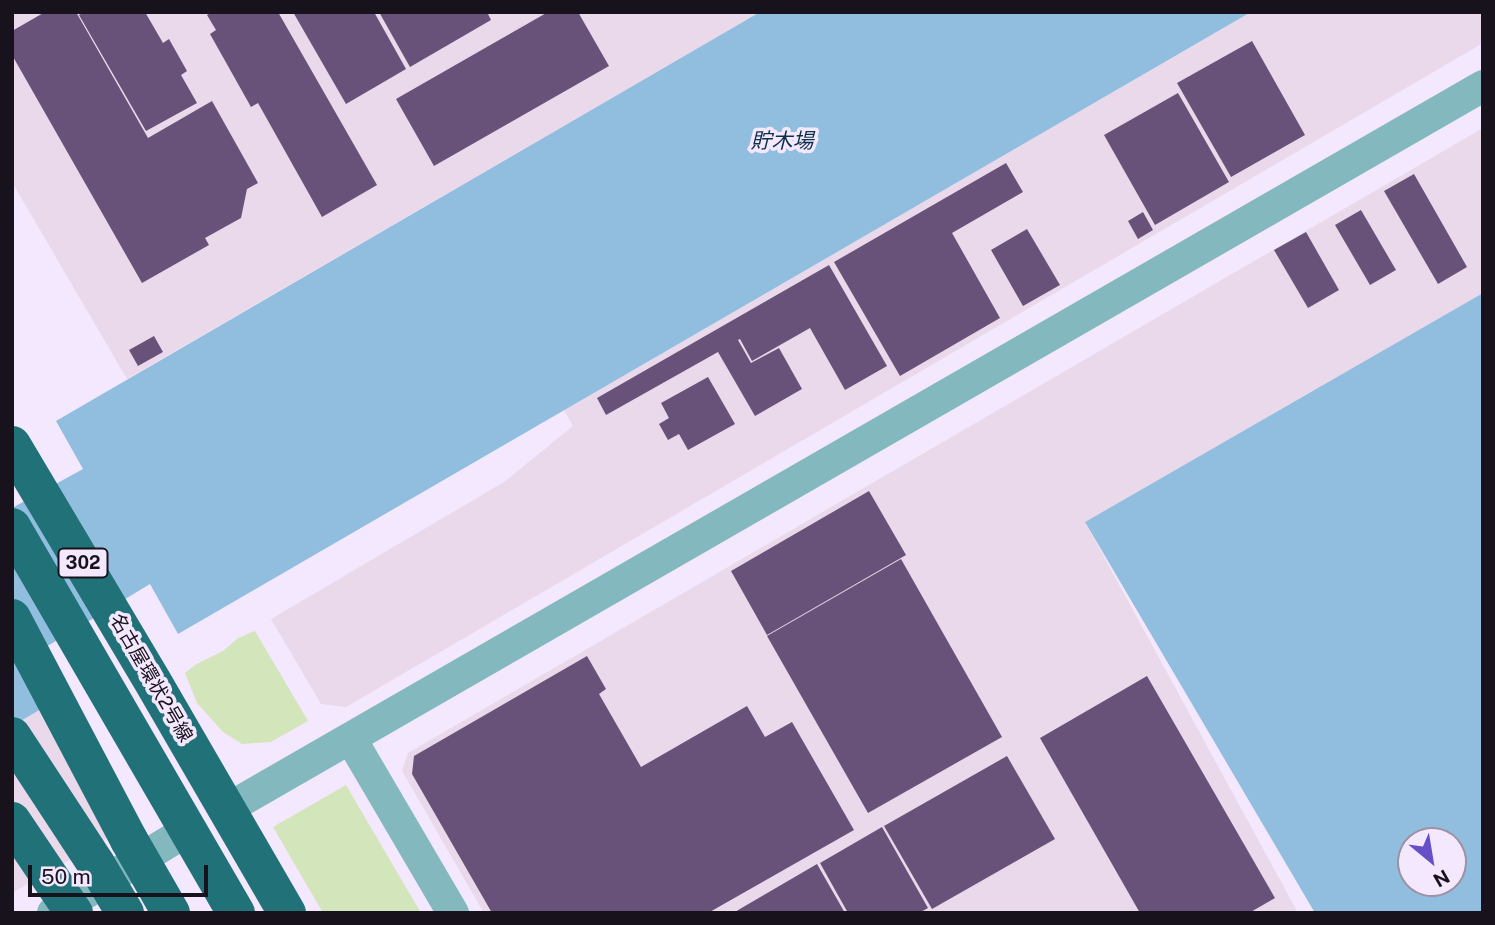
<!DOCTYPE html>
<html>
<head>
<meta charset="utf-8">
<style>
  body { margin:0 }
  #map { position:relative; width:1495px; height:925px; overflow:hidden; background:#f4e8fe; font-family:"Public Sans",sans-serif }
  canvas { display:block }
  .frame { position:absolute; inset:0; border:14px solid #17121b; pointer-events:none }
  .north { position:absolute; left:1397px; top:827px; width:70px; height:70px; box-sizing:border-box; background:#f4e8fe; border:2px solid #9c92a3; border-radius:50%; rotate:150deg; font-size:19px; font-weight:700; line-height:28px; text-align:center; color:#17121b }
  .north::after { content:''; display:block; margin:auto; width:24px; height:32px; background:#664fc8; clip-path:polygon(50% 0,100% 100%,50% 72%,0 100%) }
  .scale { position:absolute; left:28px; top:865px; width:180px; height:32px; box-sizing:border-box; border:4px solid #17121b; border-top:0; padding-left:9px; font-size:21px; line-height:24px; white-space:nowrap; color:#17121b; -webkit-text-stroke:5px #f4e8fe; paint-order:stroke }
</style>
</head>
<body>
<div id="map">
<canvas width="1495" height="925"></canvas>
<div class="frame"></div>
<div class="north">N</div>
<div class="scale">50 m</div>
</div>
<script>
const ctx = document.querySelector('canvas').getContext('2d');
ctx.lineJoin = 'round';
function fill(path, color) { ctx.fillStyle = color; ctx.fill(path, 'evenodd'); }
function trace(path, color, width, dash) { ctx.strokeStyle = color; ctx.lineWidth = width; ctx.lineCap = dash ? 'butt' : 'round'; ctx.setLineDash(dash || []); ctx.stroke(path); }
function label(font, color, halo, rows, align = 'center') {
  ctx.font = font + ' "Public Sans","Noto Sans JP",sans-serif'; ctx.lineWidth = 7; ctx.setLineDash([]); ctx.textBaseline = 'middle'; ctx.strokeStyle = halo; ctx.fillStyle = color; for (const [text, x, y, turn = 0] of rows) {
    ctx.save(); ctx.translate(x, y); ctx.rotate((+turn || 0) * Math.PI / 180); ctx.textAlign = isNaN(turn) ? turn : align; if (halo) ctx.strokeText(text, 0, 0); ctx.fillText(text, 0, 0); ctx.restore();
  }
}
const industrial = new Path2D(`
  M 12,12 L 760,12 L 127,379 L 12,182 Z
  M 1251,12 L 1483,12 L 1483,43 L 346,707 L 321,704 L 271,619 L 504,482 L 573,426 L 564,410 Z
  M 1483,128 L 1483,293 L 1085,522 L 1298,913 L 484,913 L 402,771 L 408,753 Z
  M 67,694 L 140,820 L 12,893 L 12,726 Z`);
const green = new Path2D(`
  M 255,631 L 308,721 L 271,742 L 242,744 L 223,732 L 197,703 L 185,673 L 195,665 L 223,651 L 238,638 Z
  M 346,785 L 421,913 L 323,913 L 273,827 Z`);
const water = new Path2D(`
  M 760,12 L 1251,12 L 178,634 L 150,584 L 41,650 L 67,694 L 12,726 L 12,508 L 83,469 L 56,421 Z
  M 1483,293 L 1483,913 L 1315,913 L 1085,522 ZM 1411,841 L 1453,841 L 1453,883 L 1411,883 Z`);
const building = new Path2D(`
  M 45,12 L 76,12 L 148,138 L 212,101 L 258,183 L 247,189 L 241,218 L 205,238 L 209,245 L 142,283 L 12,55 L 12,31 Z
  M 84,12 L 145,12 L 163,43 L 169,39 L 187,71 L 181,75 L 197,103 L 146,131 L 79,15 Z
  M 212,12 L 278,12 L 377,185 L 322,217 L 258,103 L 251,107 L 210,34 L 216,30 L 207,15 Z
  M 293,12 L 374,12 L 406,69 L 346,104 Z
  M 379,12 L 487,12 L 491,20 L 410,67 Z
  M 548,12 L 578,12 L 609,66 L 434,166 L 396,99 Z
  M 1252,41 L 1305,135 L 1231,177 L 1177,83 Z
  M 1178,93 L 1229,182 L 1155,225 L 1104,135 Z
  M 1006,163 L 1023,192 L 952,233 L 1000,318 L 900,376 L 834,262 Z
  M 1414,174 L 1467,267 L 1438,284 L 1384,191 Z
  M 1361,210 L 1396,270 L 1370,285 L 1335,225 Z
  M 1143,212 L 1153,230 L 1138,239 L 1128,221 Z
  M 1027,229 L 1060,285 L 1023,306 L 991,250 Z
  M 1306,232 L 1339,290 L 1308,308 L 1274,250 Z
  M 829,265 L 887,366 L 845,390 L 810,328 L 752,361 L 740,339 L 738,340 L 751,363 L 779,348 L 802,389 L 755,416 L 718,352 L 606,415 L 597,398 Z
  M 154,336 L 163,352 L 138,366 L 129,350 Z
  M 708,377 L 735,424 L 688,450 L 679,434 L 668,440 L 659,424 L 669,418 L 661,403 Z
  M 869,491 L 906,555 L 767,635 L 731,571 Z
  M 901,559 L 1002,737 L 868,813 L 767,636 Z
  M 587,656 L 606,689 L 599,694 L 641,767 L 747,706 L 765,737 L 792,722 L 854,830 L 708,913 L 492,913 L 412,774 L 414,756 Z
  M 1147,676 L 1275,898 L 1249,913 L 1140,913 L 1040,738 Z
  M 1007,756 L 1055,839 L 932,909 L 884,826 Z
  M 882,827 L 928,908 L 919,913 L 848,913 L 820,863 Z
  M 817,864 L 845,913 L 733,913 Z`);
const minor = new Path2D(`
  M 351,739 L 453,913
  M 227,809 L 1483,86
  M 53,913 L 188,830`);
const highway = new Path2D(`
  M 12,445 L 153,682 L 287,913
  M 12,527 L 236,913
  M 12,618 L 129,840
  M 12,736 L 96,864`);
const highwayBridge = new Path2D(`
  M 12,821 L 74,913
  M 129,840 L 171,913
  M 96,864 L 125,913`);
const shields = [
  [83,563,49]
];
const shieldNames = [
  ["302",83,563]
];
const streetNames = [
  ["名古屋環状2号線",151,678,60]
];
const waterNames = [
  ["貯木場",782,142]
];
fill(industrial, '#ead9ea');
fill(green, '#d3e5bb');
fill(water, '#91bede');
fill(building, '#695279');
trace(minor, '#82b8be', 32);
trace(highway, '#207178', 38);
trace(highwayBridge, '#207178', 38);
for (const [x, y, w] of shields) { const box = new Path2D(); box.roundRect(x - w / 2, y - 14.5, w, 29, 5); ctx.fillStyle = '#f4e8fe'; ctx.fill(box); trace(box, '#17121b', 2); }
label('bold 18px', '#17121b', null, shieldNames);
label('19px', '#17121b', '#f4e8fe', streetNames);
label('italic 21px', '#0c3047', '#f4e8fe', waterNames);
</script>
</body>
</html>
